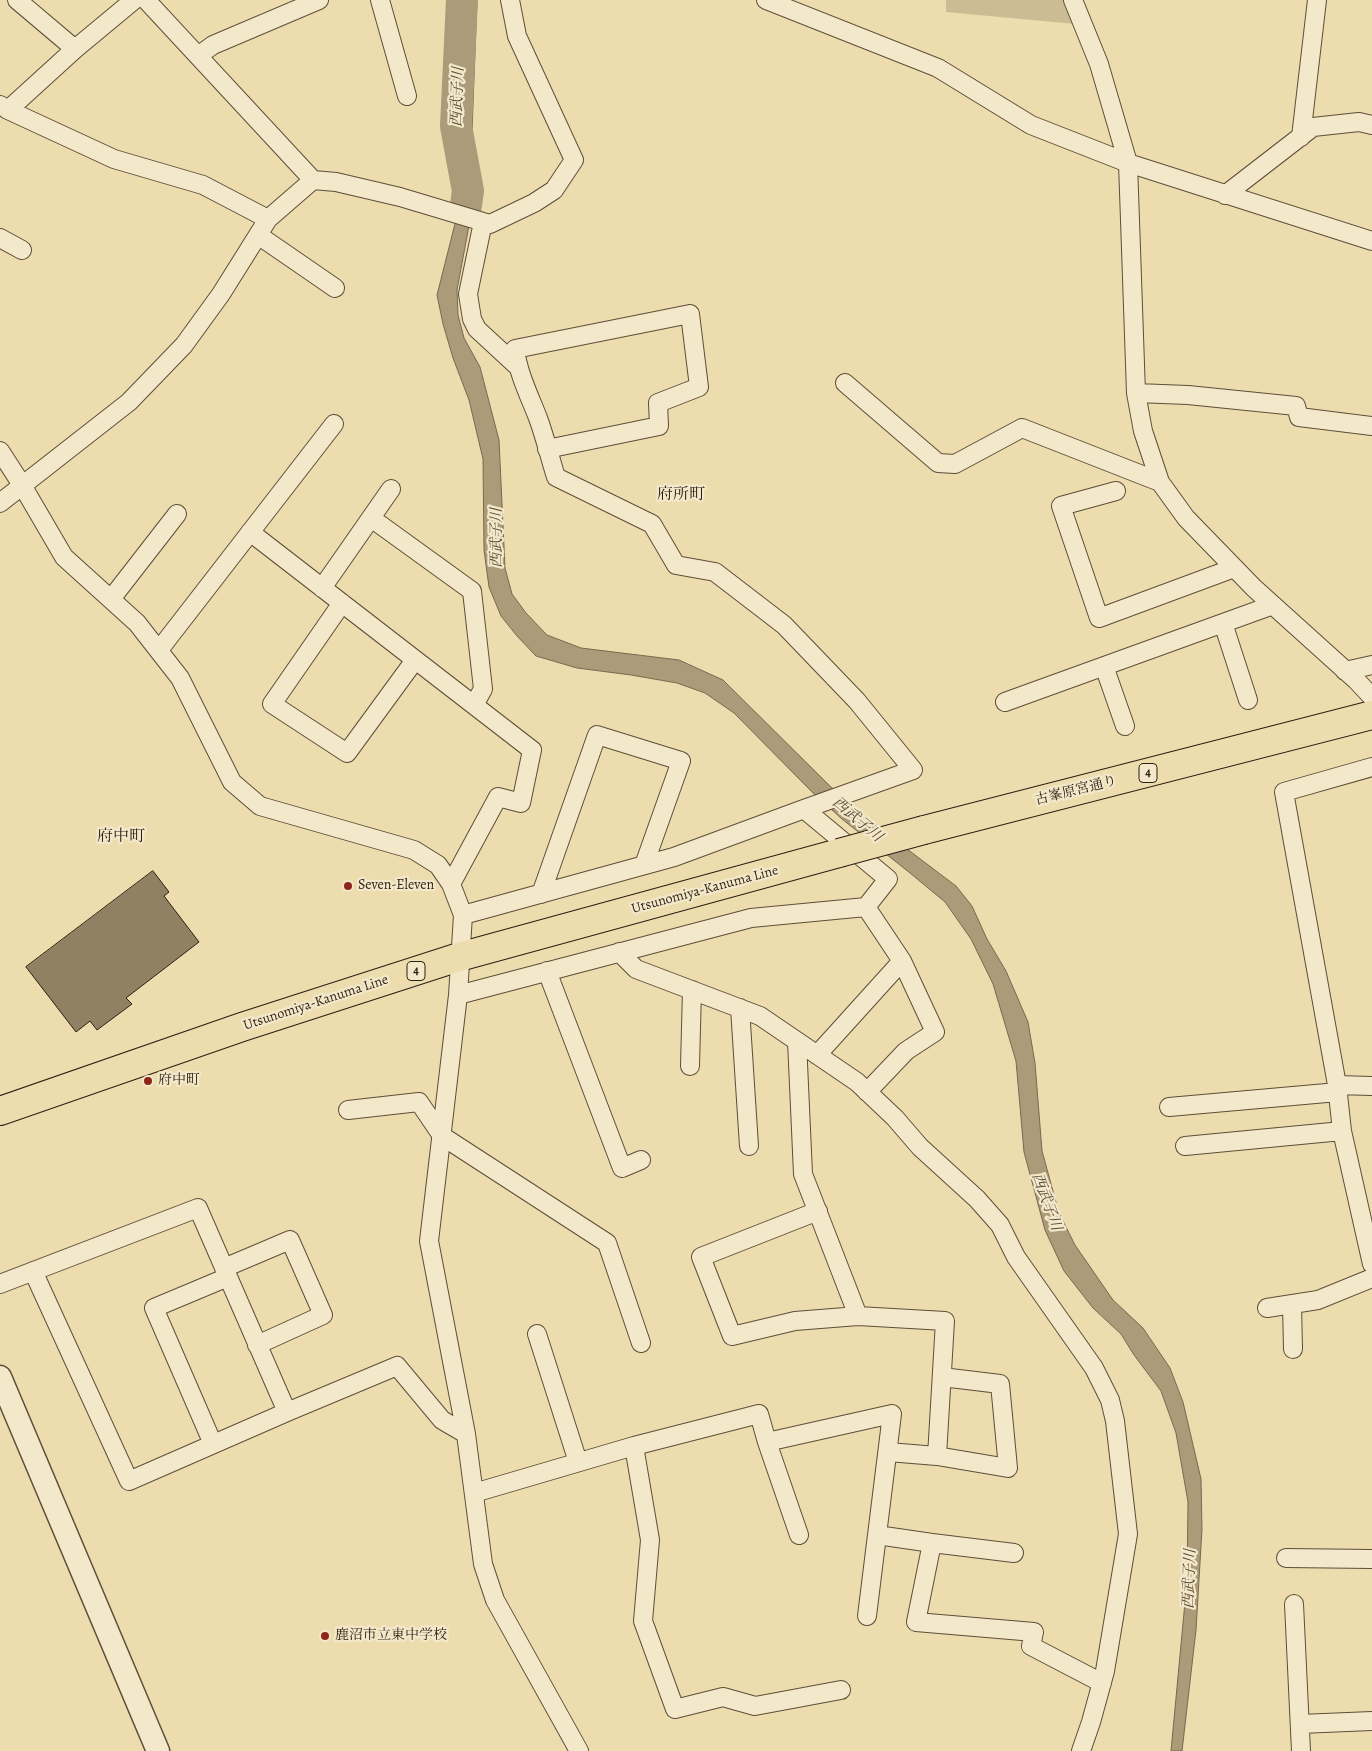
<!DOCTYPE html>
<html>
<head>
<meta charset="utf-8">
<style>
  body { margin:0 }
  canvas { display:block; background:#ecdcae }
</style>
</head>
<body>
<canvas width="1372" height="1751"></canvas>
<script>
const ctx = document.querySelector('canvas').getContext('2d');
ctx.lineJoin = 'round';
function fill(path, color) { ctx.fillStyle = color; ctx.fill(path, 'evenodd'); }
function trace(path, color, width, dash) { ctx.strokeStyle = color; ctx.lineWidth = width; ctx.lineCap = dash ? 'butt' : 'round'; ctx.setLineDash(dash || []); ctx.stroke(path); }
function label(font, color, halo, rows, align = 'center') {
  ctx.font = font + ' Alegreya,"Noto Serif JP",serif'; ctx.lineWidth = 4.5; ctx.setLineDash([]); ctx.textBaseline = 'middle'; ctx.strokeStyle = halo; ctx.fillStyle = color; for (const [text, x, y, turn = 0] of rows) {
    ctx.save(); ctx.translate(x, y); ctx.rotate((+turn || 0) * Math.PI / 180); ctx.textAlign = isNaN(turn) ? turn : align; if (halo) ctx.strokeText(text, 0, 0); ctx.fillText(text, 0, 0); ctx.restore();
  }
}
const green = new Path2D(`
  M 946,0 L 1066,0 L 1075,24 L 946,12 Z`);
const water = new Path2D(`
  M 456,0 L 477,0 L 472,131 L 473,204 L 457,290 L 458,315 L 464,338 L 480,367 L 499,440 L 505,568 L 512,594 L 526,613 L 547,635 L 581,648 L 679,660 L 723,680 L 830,786 L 870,821 L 956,886 L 972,906 L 987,939 L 1006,971 L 1028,1022 L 1035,1063 L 1042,1151 L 1059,1213 L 1075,1245 L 1113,1300 L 1143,1328 L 1170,1368 L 1183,1402 L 1201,1479 L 1202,1529 L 1196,1630 L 1182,1751 L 1171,1751 L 1187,1581 L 1188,1502 L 1176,1433 L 1161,1391 L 1134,1355 L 1121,1334 L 1093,1308 L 1064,1271 L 1045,1230 L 1024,1152 L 1016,1061 L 993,984 L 971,939 L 945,902 L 910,873 L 842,819 L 812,792 L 734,713 L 705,693 L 677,683 L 631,675 L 577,668 L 536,656 L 517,636 L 501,616 L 489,587 L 484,550 L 483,459 L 469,400 L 453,358 L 443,324 L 437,295 L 463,192 L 464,159 L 456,126 L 463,76 Z`);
const river = new Path2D(`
  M 462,0 L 456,126 L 468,191 L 465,212`);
const building = new Path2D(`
  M 153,871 L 169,892 L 164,896 L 199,942 L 126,998 L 132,1004 L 97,1030 L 90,1021 L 76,1032 L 26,967 Z`);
const minor = new Path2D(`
  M 17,0 L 75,49
  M 146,0 L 313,180 L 336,182 L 400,197 L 490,224 L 534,203 L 554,190 L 574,160 L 517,36 L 510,0
  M 380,0 L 407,96
  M 766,0 L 938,68 L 1031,125 L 1128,163 L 1372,241
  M 1073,0 L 1099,64 L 1128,163 L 1136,393 L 1143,431 L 1160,482 L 1186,518 L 1254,588 L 1356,680 L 1372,697
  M 198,56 L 213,45 L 319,0
  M 0,105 L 8,110 L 114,159 L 203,185 L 268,219
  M 8,110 L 75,49 L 134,0
  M 1301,137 L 1317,0
  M 1225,195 L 1313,127 L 1359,122 L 1372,125
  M 483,222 L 468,294 L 472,319 L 477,329 L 517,366
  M 258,235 L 335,288
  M 0,238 L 22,250
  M 845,383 L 938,463 L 955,464 L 1022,428 L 1160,482
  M 1136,393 L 1188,395 L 1296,406 L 1299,417 L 1372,426
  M 547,449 L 659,426 L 658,403 L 699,387 L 690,314 L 515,349 C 518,373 529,395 538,418 C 545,437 550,458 556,477 L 652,524 L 676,565 L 715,572 L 784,625 L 857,701 L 913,770 L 804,809
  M 0,451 L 22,485 L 64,557 L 137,623 L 180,678 L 232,782 L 260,806 L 414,850 L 438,865 L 451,884 L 463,915 L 458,995 L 429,1241 L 466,1434 L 483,1564 L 495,1600 L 579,1751
  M 1116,491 L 1061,506 L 1099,618 L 1234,568
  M 0,503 L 129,402 L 184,345 L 221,294 L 268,219 L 313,180
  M 371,518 L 472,591 L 483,689 L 474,705
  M 250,532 L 532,750 L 521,803 L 498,797 L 451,884
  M 322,588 L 391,489
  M 111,599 L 177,514
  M 342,603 L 272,704 L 347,753 L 415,660
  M 1223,623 L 1248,700
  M 159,650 L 334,424
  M 1104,666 L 1125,726
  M 1345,671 L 1372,665
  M 1005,702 L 1273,605
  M 1372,767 L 1284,792 L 1337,1085 L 1342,1131 L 1372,1264
  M 541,894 L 597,735 L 681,761 L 644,865
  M 866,907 L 902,961 L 935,1032 L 906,1051 L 867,1092
  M 619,952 L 636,969 L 760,1016 L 857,1082 L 895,1118 L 920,1147 L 977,1199 L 1000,1225 L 1016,1257 L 1094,1368 L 1110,1400 L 1115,1421 L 1128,1534 L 1105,1671 L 1091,1722 L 1081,1751
  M 547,971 L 622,1168 L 641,1160
  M 458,995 L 751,918 L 866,907 L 888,879 L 804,809 L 674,857 L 463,915
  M 740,1008 L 749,1146
  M 797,1041 L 803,1174 L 858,1316 L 945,1321 L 937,1456 L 888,1452
  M 817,1055 L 902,961
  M 690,1066 L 692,990
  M 1337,1085 L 1372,1086
  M 1169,1107 L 1338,1092
  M 348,1110 L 419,1102 L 442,1136 L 607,1243 L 641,1343
  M 1185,1146 L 1342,1131
  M 818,1211 L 701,1257 L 732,1336 L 795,1321 L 858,1316
  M 224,1268 L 290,1240 L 323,1315 L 257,1345
  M 33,1271 L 129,1481 L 287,1412
  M 0,1284 L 198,1208 L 287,1412 L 397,1366 L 442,1420 L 466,1434
  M 1292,1304 L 1293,1349
  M 1267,1308 L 1318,1300 L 1372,1278
  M 537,1334 L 578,1462
  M 213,1444 L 154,1308 L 228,1277
  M 634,1446 L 650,1540 L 643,1621 L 675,1709 L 723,1697 L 755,1706 L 841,1690
  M 937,1456 L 1008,1468 L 1000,1384 L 942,1377
  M 474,1493 L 634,1446 L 759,1414 L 767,1442
  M 799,1535 L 767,1442 L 892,1414 L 877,1535 L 932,1543 L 916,1622 L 1034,1632 L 1031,1646 L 1102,1683
  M 932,1543 L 1014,1553
  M 1286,1558 L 1372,1559
  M 1294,1604 L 1301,1751
  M 867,1616 L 877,1535
  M 1300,1724 L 1372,1721`);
const tertiary = new Path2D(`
  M 0,1377 L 158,1751`);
const primary = new Path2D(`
  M 924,830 L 1372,715
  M 0,1111 L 242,1027 L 459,957 L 839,853`);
const primaryBridge = new Path2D(`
  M 839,853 L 924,830`);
const markers = [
  [348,886,5,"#8f2418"],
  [148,1081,5,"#8f2418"],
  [325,1636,5,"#8f2418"]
];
const shields = [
  [1148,773,18],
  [416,971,18]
];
const shieldNames = [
  ["4",1148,773],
  ["4",416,971]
];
const streetNames = [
  ["古峯原宮通り",1076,791,-14],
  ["Utsunomiya-Kanuma Line",705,890,-15],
  ["Utsunomiya-Kanuma Line",316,1003,-18]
];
const poiNames = [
  ["Seven-Eleven",358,886],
  ["府中町",158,1081],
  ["鹿沼市立東中学校",335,1636]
];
const waterNames = [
  ["西武子川",458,97,-88],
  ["西武子川",497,538,-90],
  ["西武子川",857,820,40],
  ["西武子川",1046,1202,70],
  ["西武子川",1190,1579,-88]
];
const quarterNames = [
  ["府所町",681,495],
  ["府中町",121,837]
];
fill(green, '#ccbc93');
fill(water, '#ab9b79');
trace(water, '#796950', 1);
trace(river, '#ab9b79', 32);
fill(building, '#918163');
trace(building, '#2e1e12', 1);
trace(minor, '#5e4e39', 20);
trace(tertiary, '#5e4e39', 25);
trace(primary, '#2e1e12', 30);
trace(minor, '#f3e8ca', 18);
trace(tertiary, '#f3e8ca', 22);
trace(primary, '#ecdcae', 28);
trace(primaryBridge, '#2e1e12', 30, []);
trace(primaryBridge, '#ecdcae', 28);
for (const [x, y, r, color] of markers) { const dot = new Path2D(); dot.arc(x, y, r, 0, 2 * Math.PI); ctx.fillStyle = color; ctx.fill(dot); trace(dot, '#f3e8ca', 2); }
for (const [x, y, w] of shields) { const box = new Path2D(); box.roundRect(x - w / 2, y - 9.5, w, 19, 4); ctx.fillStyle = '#f3e8ca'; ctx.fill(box); trace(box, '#2e1e12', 1); }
label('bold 12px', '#2e1e12', null, shieldNames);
label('14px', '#2e1e12', '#f3e8ca', streetNames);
label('14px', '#2e1e12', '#f3e8ca', poiNames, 'left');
label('italic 15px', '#5a4a36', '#f3e8ca', waterNames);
label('16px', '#2e1e12', '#f3e8ca', quarterNames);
</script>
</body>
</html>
